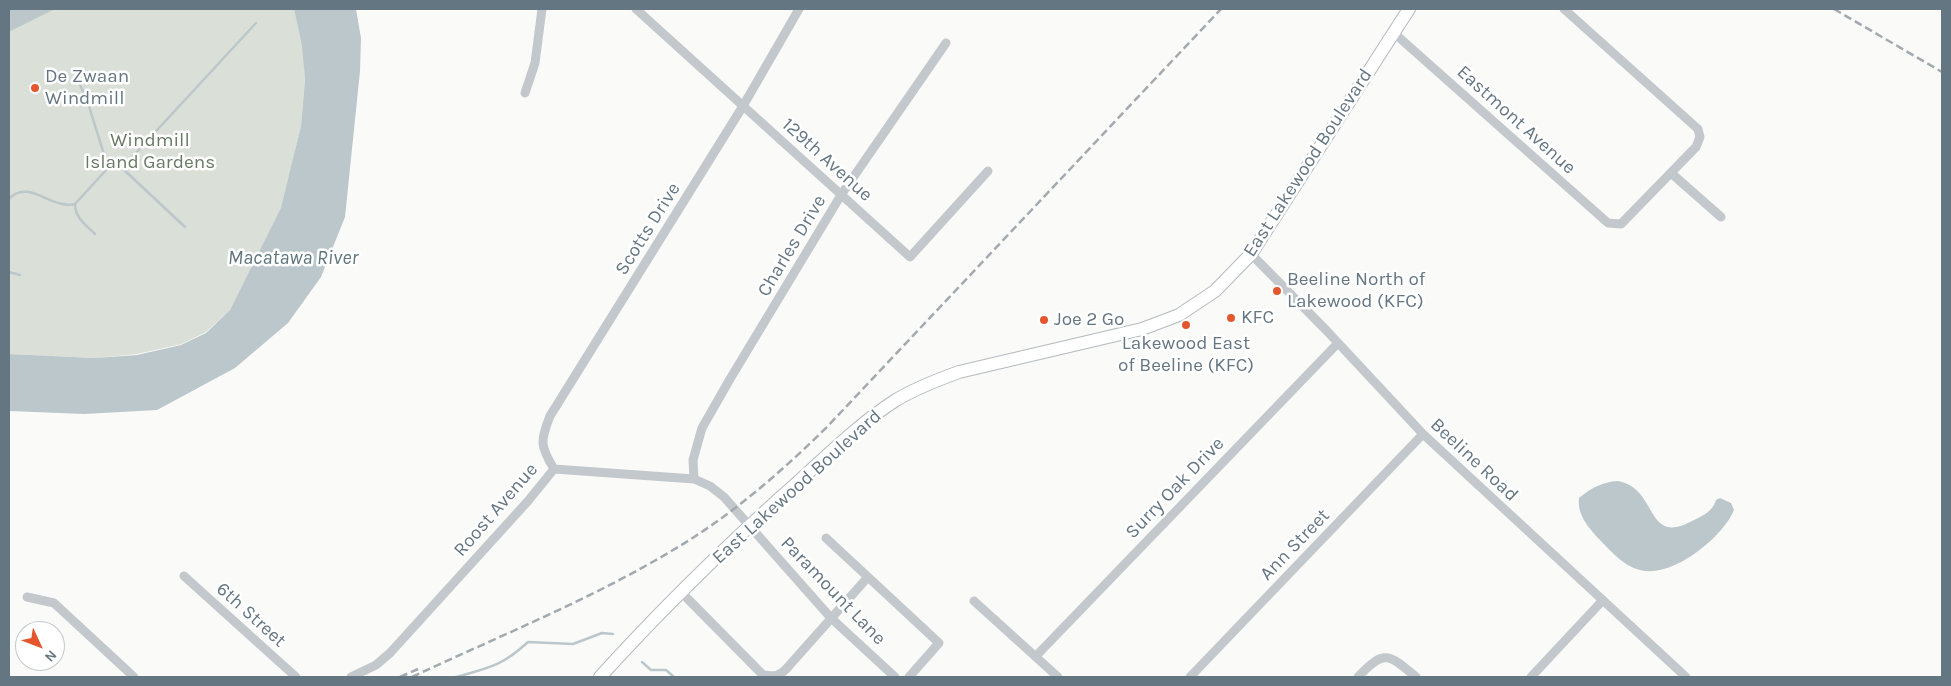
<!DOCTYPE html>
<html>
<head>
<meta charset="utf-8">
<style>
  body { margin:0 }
  #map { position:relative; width:1951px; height:686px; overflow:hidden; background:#fafaf8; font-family:Karla,sans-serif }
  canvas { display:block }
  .frame { position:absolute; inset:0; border:10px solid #657683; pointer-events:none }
  .north { position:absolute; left:15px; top:621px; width:50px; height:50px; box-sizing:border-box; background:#fff; border:1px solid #c1c8cd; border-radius:50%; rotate:133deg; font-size:14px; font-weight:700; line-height:20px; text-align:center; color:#657683 }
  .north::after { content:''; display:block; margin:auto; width:18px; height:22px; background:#e4572e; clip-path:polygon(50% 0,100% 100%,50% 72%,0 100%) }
</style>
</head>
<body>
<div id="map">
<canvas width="1951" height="686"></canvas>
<div class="frame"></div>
<div class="north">N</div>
</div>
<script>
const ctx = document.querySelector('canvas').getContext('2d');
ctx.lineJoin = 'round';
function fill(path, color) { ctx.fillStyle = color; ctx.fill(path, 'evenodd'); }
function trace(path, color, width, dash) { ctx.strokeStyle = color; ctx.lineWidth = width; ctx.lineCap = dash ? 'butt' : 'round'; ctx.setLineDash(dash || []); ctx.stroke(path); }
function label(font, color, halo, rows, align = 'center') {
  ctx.font = font + ' Karla,sans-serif'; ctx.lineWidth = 5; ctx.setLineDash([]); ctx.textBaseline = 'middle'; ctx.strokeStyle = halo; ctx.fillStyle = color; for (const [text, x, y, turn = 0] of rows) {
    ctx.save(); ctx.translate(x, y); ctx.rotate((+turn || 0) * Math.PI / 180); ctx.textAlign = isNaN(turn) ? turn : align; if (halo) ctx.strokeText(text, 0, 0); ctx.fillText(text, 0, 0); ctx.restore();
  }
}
const green = new Path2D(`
  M 54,9 L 294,9 L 303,45 L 305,78 L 301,126 L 282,209 L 230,310 L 206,332 L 182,344 L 137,354 L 96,358 L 9,354 L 9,32 Z`);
const water = new Path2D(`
  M 12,9 L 55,9 L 9,32 L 9,10 Z
  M 294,9 L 356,9 L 361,38 L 360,71 L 345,217 L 321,277 L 288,323 L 235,368 L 157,410 L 84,414 L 9,411 L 9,354 L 95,358 L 137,355 L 181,345 L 206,333 L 230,310 L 281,208 L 301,126 L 305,79 L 302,45 Z
  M 1618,481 C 1659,488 1644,548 1694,520 C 1704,515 1713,511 1716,500 L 1720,498 L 1731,503 L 1734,510 C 1723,537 1672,579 1640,570 C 1623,566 1610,550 1598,538 C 1588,527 1577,514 1579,498 C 1591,488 1602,482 1618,481 Z`);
const stream = new Path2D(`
  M 76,76 L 87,100 L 108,167 L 122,168 L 256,23
  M 122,168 L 185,227
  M 9,199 C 28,178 52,210 75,204 L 108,168
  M 75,204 C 75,218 86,225 95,234
  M 9,272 L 20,275
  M 642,662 L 651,670 L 666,670 L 674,677
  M 456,677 C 489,668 502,666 528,642 L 573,644 L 602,633 L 613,634`);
const minor = new Path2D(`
  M 636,9 L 910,257 L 988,171
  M 1394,33 L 1608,223 L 1621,224 L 1696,147 L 1700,137 L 1698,129 L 1564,9
  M 525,93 L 535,63 L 542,9
  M 1671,173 L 1721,217
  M 1251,254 L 1326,330 L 1423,434 L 1686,677
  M 554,469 C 540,446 540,441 550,416 L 743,106 L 799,9
  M 694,479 L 693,460 L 702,428 L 730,379 L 841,195 L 946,43
  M 826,538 L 939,643 L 909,677
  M 184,576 L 296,677
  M 681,592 L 763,675 C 774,677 780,676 787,668 L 868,577
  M 27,597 L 54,603 L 134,677
  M 974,601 L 1058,677
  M 1036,656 L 1338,343
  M 351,677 L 376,665 L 390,653 L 528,501 L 554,469 L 694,479 L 710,486 L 724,497 L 831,618 L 895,677
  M 1190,677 L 1423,434
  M 1358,677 C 1384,649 1389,654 1416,677
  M 1531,677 L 1603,600`);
const secondary = new Path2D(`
  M 600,677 C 657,614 717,555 780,498 C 818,465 854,427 896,400 C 916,388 937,380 959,372 L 1142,329 L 1179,315 L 1215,291 L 1251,254 L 1409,9`);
const rail = new Path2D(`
  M 1834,9 L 1942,72
  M 400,677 L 418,669
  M 412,677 C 497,637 587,601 668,553 C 727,519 778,475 826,428 L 1221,9`);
const markers = [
  [35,88,5,"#e4572e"],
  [1277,291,5,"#e4572e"],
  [1231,318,5,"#e4572e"],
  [1044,320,5,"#e4572e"],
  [1186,325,5,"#e4572e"]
];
const poiNames = [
  ["De Zwaan",45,77],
  ["Windmill",45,99],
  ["Beeline North of",1287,280],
  ["Lakewood (KFC)",1287,302],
  ["KFC",1241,318],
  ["Joe 2 Go",1054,320],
  ["Lakewood East",1186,344,"center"],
  ["of Beeline (KFC)",1186,366,"center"]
];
const streetNames = [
  ["Eastmont Avenue",1516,120,42],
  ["129th Avenue",827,160,42],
  ["East Lakewood Boulevard",1308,163,-57],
  ["Scotts Drive",648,229,-58],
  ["Charles Drive",792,246,-59],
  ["Beeline Road",1474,460,43],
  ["East Lakewood Boulevard",797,487,-42],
  ["Surry Oak Drive",1175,488,-46],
  ["Roost Avenue",496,510,-49],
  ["Ann Street",1295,545,-46],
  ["Paramount Lane",833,591,46],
  ["6th Street",251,615,42]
];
const parkNames = [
  ["Windmill",150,141],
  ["Island Gardens",150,163]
];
const waterNames = [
  ["Macatawa River",293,258]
];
fill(green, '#dadfd7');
fill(water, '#bbc7cb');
trace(stream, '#bbc7cb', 2.5);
trace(secondary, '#b3babf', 14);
trace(minor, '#c3c8cc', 9);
trace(secondary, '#fff', 12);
trace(rail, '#a2aab0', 2.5, [8, 4]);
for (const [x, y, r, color] of markers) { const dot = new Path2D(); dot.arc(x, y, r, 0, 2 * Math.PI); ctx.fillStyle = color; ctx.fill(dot); trace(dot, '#fff', 2); }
label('19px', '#657683', '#fff', poiNames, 'left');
label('19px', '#657683', '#fff', streetNames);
label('19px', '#687a64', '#fff', parkNames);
label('italic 20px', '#60757c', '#fff', waterNames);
</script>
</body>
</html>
